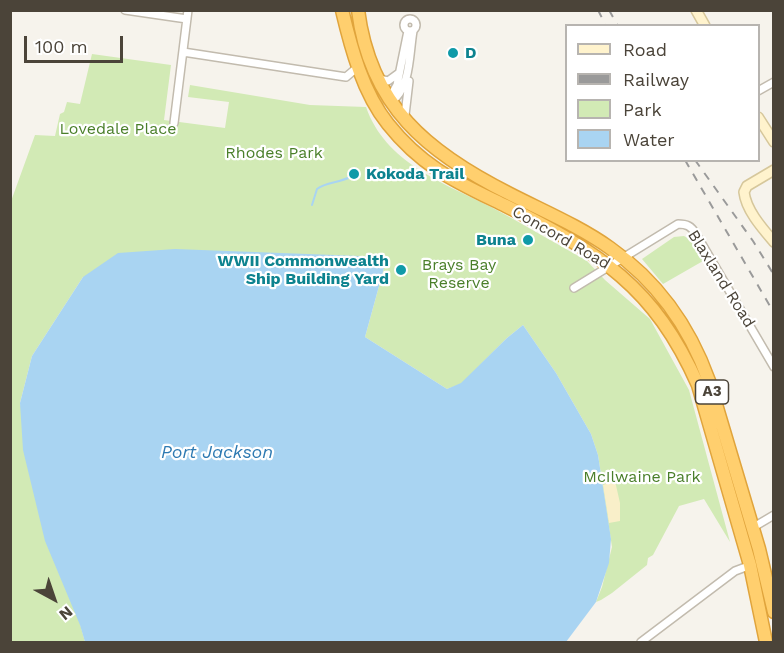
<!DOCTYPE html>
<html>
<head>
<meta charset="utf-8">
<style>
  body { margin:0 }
  #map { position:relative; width:784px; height:653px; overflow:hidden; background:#f6f3ec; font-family:"Work Sans",sans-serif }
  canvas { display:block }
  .frame { position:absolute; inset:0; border:12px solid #4b4439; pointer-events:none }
  .legend { position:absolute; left:565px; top:24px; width:195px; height:138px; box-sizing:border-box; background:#fff; border:2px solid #b7b4b0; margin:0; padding:8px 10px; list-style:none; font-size:18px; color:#4b4439 }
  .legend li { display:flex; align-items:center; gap:12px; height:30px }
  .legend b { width:30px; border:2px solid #b7b4b0 }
  .north { position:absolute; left:24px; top:569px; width:60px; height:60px; -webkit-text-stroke:4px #fff; paint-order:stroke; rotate:140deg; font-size:16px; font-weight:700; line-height:24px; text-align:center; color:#4b4439 }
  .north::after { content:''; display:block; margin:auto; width:21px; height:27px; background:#4b4439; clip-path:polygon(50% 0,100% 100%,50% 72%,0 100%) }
  .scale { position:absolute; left:24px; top:36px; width:99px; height:27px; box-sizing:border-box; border:3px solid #4b4439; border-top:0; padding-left:8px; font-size:18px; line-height:21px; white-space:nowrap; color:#4b4439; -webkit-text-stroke:4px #fff; paint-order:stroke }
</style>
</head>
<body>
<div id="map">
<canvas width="784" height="653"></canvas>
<div class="frame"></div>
<ul class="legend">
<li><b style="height:8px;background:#fff3cd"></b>Road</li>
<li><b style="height:8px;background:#9a9a9a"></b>Railway</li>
<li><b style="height:16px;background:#d2eab5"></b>Park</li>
<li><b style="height:16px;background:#a9d4f2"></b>Water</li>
</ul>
<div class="north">N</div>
<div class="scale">100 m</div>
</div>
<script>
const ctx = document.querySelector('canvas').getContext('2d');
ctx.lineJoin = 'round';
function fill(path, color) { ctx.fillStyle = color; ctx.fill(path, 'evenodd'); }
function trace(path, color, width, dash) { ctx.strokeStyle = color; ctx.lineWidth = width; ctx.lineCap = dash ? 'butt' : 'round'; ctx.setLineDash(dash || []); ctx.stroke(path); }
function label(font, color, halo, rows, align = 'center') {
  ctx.font = font + ' "Work Sans",sans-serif'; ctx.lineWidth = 4.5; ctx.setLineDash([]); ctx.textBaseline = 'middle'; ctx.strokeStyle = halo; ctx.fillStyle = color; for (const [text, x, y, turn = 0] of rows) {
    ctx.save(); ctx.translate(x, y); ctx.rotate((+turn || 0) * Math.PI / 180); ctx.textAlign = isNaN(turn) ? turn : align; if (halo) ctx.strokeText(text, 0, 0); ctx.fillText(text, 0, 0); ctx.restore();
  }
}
const green = new Path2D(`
  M 92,54 L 171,65 L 164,120 L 225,128 L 229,102 L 188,97 L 190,85 L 310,105 L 366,107 C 385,162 443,183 491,207 C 523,224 555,243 587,261 L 605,280 L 650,319 L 689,390 L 730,542 L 704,499 L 679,506 L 653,555 L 648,558 L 647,565 L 612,593 L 601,600 L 596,602 L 602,587 L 612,547 L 598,455 L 591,434 L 556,373 L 523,325 L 507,338 L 461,384 L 447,389 L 365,337 L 387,257 L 83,277 L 32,356 L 20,403 L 85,642 L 11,642 L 10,204 L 35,135 L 55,136 L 60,114 L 64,112 L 67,102 L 80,104 Z
  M 684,236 L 691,240 L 703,261 L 663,284 L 642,259 L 674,237 Z`);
const sand = new Path2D(`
  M 615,481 L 620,503 L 620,521 L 609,523 L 603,485 Z`);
const water = new Path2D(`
  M 175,249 L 387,257 L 365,337 L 447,389 L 461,383 L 507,338 L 523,325 L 556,373 L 591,434 L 598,455 L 611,539 L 609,563 L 596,602 L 566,642 L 85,642 L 80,625 L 45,541 L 23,450 L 20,403 L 32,356 L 83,277 L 118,253 Z`);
const stream = new Path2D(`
  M 312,205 L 317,189 C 326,182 339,183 350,177`);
const street = new Path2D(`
  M 125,10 L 187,19
  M404 25a6 6 0 1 1 12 0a6 6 0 1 1-12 0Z
  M 183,52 L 346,77 L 359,66
  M 379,79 L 388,81 L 399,73
  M 758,91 L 774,82
  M 387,96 L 393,92 L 397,85 L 408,31
  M 391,102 C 411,88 409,53 413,31
  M 405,115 L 409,81
  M 174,123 L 188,10
  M 574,288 L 678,224 C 687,224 691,226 696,234 L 774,367
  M 752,528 L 774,515
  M 641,642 L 735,571 L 751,565`);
const secondary = new Path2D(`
  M 696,10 L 705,26
  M 758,117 L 774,142
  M 774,170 L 747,186 L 744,192 C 746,210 762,228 774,242`);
const highway = new Path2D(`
  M 342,10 C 351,48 363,93 388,124 C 423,168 457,182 506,206 C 600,253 654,286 698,385 L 750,565 L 766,642
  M 358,10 C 370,106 428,153 510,194 C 543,211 579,226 610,248 C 657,281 690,328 709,381 L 759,549 L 774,612`);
const rail = new Path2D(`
  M 598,10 L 606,26
  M 609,10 L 618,26
  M 685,160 L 774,313
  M 695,160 L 753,241 L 774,275`);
const markers = [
  [453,53,6,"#0f9aa8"],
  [354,174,6,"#0f9aa8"],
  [528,240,6,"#0f9aa8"],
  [401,270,6,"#0f9aa8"]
];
const shields = [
  [712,392,33]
];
const shieldNames = [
  ["A3",712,392]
];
const cultureNames = [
  ["D",465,53],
  ["Kokoda Trail",366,174],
  ["Buna",516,240,"right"],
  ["WWII Commonwealth",389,261,"right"],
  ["Ship Building Yard",389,279,"right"]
];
const parkNames = [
  ["Lovedale Place",118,129],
  ["Rhodes Park",274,153],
  ["Brays Bay",459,265],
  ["Reserve",459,283],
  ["McIlwaine Park",642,477]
];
const streetNames = [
  ["Concord Road",561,238,30],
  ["Blaxland Road",721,279,58]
];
const waterNames = [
  ["Port Jackson",217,453]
];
fill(green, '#d2eab5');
fill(sand, '#f9efc9');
fill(water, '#a9d4f2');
trace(stream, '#a9d4f2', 2);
trace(street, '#c2bbae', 10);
trace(secondary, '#d6c79b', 12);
trace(highway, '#e0a43c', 15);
trace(street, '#fff', 7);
trace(secondary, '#fff3cd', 9);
trace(highway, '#ffcf6e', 12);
trace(rail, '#9a9a9a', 2, [8, 8]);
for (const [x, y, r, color] of markers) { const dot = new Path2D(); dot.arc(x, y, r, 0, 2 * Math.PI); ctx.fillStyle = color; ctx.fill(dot); trace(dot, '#fff', 2); }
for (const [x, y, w] of shields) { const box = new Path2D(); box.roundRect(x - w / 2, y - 12, w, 24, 4.5); ctx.fillStyle = '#fff'; ctx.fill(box); trace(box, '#4b4439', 1.5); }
label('bold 15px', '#4b4439', null, shieldNames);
label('bold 16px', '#0d838f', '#fff', cultureNames, 'left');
label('16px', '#4a7f2a', '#fff', parkNames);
label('16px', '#4b4439', '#fff', streetNames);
label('italic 18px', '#2e7ab2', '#fff', waterNames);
</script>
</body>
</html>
